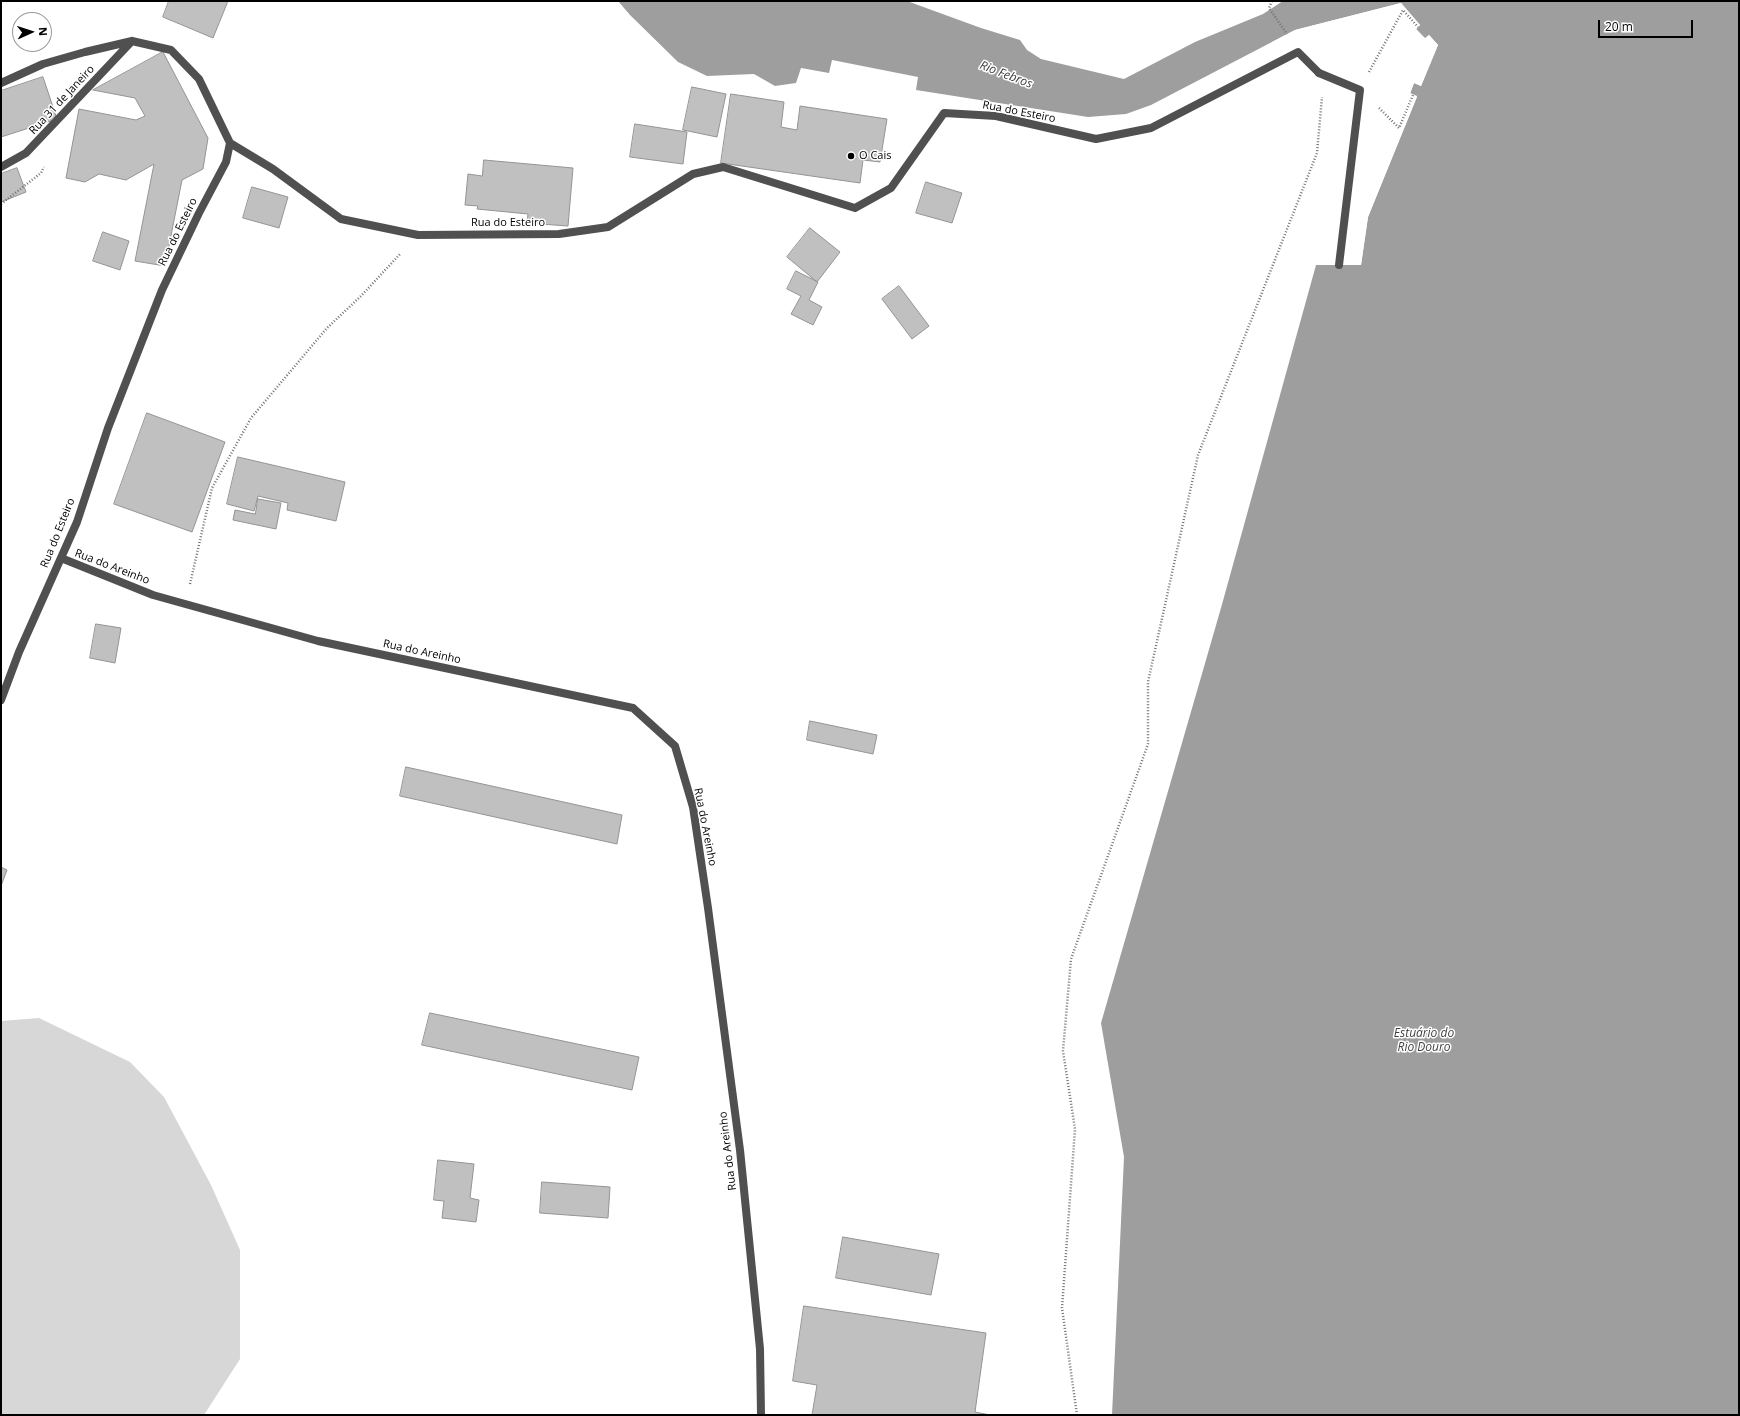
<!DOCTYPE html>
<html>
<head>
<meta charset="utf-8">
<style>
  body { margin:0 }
  #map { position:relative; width:1740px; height:1416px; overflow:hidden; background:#fff; font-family:"Open Sans",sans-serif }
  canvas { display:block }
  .frame { position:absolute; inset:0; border:2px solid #000; pointer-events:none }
  .north { position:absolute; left:12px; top:12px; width:40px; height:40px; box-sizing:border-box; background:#fff; border:1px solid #999; border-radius:50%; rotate:87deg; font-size:11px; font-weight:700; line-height:16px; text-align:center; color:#000 }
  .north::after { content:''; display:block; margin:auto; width:14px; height:18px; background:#000; clip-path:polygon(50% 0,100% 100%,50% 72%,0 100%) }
  .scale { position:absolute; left:1598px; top:20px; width:95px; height:18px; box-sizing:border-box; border:2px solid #000; border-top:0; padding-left:5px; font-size:12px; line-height:14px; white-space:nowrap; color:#000; -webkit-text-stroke:3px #fff; paint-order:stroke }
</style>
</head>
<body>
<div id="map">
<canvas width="1740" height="1416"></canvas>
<div class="frame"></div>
<div class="north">N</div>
<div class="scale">20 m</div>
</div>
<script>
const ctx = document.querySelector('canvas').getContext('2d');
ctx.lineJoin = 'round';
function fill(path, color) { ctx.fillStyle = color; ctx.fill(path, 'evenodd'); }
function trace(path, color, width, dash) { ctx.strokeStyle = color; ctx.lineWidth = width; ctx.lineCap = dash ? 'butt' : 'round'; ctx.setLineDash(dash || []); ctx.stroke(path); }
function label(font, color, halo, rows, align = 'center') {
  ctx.font = font + ' "Open Sans",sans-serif'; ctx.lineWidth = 3; ctx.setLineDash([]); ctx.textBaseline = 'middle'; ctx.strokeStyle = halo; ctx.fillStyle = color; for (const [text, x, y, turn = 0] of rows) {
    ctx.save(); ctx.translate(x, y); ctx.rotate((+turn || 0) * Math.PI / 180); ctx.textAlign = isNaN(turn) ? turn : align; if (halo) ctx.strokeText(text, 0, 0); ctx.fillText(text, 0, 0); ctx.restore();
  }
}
const green = new Path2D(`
  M 39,1018 L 130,1062 L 164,1097 L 211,1185 L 240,1250 L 240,1359 L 204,1415 L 1,1415 L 1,1021 Z`);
const water = new Path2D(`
  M 618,1 L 907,1 L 981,28 L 1020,40 L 1027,50 L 1041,59 L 1124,79 L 1195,42 L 1263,14 L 1283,1 L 1739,1 L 1739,1415 L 1112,1415 L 1124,1157 L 1101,1023 L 1221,608 L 1316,265 L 1361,265 L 1368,217 L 1417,97 L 1410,94 L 1414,83 L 1421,86 L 1438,45 L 1429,35 L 1425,39 L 1416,29 L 1420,25 L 1401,3 L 1295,30 L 1151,105 L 1126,114 L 1088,117 L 916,90 L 918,77 L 832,60 L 829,73 L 801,68 L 796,83 L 775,86 L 754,74 L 707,76 L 678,62 L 630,15 Z`);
const pier = new Path2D(`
  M 1401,3 L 1420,25 L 1416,29 L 1425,38 L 1429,35 L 1438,45 L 1421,86 L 1414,83 L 1410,93 L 1417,96 L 1368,217 L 1361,265 L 1316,265 L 1316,263 L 1359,263 L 1366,216 L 1414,98 L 1409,95 L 1408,93 L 1413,81 L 1420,83 L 1435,45 L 1429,38 L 1424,40 L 1414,30 L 1414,28 L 1418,25 L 1400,5 L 1296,32 L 1272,44 L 1272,42 L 1295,30 Z`);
const building = new Path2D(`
  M 169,1 L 228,1 L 213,38 L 163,17 Z
  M 163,52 L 208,138 L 203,169 L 182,180 L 165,266 L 135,261 L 154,164 L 126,180 L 99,174 L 85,182 L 66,178 L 79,109 L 136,120 L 145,116 L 135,98 L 93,90 Z
  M 43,77 L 57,119 L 1,137 L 1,91 Z
  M 692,87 L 726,94 L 717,137 L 683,130 Z
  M 731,94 L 784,102 L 781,127 L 797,130 L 800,106 L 887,119 L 880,162 L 863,160 L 860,183 L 721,163 Z
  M 635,124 L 687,132 L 683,164 L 630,157 Z
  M 484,160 L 573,168 L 568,226 L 527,223 L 528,214 L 477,209 L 478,206 L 465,205 L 468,174 L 482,176 Z
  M 17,168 L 26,192 L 1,202 L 1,174 Z
  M 926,182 L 962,193 L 952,223 L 916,213 Z
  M 252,187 L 288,197 L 279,228 L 243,218 Z
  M 810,228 L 840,252 L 817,282 L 787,257 Z
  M 103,232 L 129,241 L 120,270 L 93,261 Z
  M 796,271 L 818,282 L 809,300 L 822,307 L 813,325 L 791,314 L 801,296 L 787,289 Z
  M 899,286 L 929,326 L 912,339 L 882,299 Z
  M 147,413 L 225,442 L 192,532 L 114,504 Z
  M 238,457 L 345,482 L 336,521 L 287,510 L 288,503 L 258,496 L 254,511 L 227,504 Z
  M 258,499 L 281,503 L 276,529 L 233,520 L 235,510 L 255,514 Z
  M 96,624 L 121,628 L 115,663 L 90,658 Z
  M 810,721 L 877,735 L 873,754 L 807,740 Z
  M 406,767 L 622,815 L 617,844 L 400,796 Z
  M 1,867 L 7,870 L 1,886 Z
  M 430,1013 L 639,1057 L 632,1090 L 422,1045 Z
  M 438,1160 L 474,1164 L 470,1198 L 479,1200 L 476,1222 L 442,1218 L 444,1201 L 434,1200 Z
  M 542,1182 L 610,1187 L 608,1218 L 540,1213 Z
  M 843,1237 L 939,1254 L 931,1295 L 836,1278 Z
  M 804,1306 L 986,1333 L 975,1412 L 990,1415 L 812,1415 L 817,1385 L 793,1381 Z`);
const path = new Path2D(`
  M 1272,1 L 1269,8 L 1287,34
  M 1369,72 L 1403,10 L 1418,27
  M 1379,108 L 1399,128 L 1413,95
  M 1,204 L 41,173 L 44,167
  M 190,584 L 212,488 L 251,418 L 327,328 L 361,296 L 401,253
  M 1077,1415 L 1062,1308 L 1075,1129 L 1063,1051 L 1071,959 L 1148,744 L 1148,682 L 1198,455 L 1317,153 L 1322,97`);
const service = new Path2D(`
  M 1319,73 L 1360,90 L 1339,265`);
const minor = new Path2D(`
  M 1,83 L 43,64 L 85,52 L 132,41 L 171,50 L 199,79 L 230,143
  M 230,143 L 273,169 L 341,219 L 418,235 L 559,234 L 608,227 L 693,174 L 723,167 L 855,208 L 891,188 L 944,113 L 996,116 L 1096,139 L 1151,128 L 1298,52 L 1319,73
  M 1,167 L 26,153 L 132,41
  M 61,558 L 153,595 L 318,641 L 633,708 L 675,746 L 693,807 L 708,908 L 740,1150 L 760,1349 L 761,1415
  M 1,700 L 19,652 L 77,522 L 108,428 L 162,290 L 199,213 L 226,162 L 230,143`);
const markers = [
  [851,156,4,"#000"]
];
const streetNames = [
  ["Rua 31 de Janeiro",62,100,-47],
  ["Rua do Esteiro",1019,112,11],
  ["Rua do Esteiro",508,223],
  ["Rua do Esteiro",178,232,-64],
  ["Rua do Esteiro",58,533,-68],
  ["Rua do Areinho",112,567,21],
  ["Rua do Areinho",422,652,12],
  ["Rua do Areinho",705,827,79],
  ["Rua do Areinho",728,1151,-97]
];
const poiNames = [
  ["O Cais",859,156]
];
const waterNames = [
  ["Rio Febros",1006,75,21],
  ["Estuário do",1424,1034],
  ["Rio Douro",1424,1048]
];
fill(green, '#d7d7d7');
fill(water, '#9e9e9e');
fill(pier, '#fff');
fill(building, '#c0c0c0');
trace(building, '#949494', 1);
trace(path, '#727272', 2.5, [1, 2]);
trace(service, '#505050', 8);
trace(minor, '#505050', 8);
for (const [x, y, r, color] of markers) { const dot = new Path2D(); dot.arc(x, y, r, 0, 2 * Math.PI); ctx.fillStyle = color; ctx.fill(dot); trace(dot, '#fff', 1.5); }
label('11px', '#000', '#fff', streetNames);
label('11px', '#000', '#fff', poiNames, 'left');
label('italic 12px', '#3f3f3f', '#fff', waterNames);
</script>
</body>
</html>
